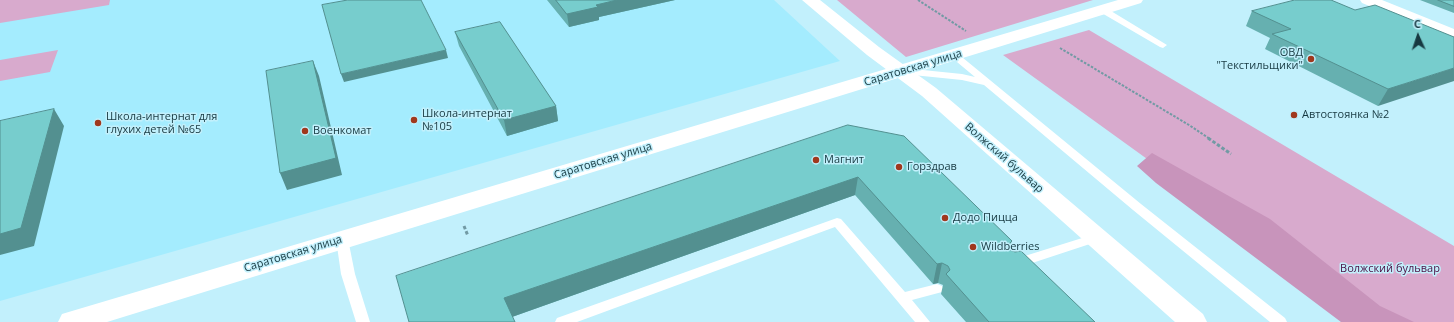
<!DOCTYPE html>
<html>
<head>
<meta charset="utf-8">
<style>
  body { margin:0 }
  #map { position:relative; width:1454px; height:322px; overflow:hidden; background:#c2f0fc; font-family:"Open Sans",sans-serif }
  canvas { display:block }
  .north { position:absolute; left:1398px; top:16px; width:40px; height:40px; -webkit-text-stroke:3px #c2f0fc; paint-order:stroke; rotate:357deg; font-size:11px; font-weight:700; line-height:16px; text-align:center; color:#173941 }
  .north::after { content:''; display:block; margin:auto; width:14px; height:18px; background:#173941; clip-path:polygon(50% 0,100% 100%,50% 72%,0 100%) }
</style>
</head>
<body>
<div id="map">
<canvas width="1454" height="322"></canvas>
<div class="north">С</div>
</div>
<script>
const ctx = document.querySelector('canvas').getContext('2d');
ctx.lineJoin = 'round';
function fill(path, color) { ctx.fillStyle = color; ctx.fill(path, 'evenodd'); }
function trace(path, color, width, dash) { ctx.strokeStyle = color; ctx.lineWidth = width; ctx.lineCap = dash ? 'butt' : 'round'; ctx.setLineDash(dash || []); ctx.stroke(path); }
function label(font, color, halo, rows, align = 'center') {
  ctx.font = font + ' "Open Sans",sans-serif'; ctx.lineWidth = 3; ctx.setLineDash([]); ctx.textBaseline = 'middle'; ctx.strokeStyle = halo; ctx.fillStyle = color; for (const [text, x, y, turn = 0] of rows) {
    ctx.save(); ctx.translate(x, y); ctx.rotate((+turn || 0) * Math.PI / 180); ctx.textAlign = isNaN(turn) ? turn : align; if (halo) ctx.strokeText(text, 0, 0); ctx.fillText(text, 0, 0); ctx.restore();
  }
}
const built = new Path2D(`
  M 0,0 L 774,0 L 840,61 L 0,301 Z`);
const green = new Path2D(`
  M 0,0 L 110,0 L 109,5 L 0,23 Z
  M 837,0 L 1093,0 L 906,57 Z
  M 1089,30 L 1454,246 L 1454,322 L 1373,322 L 1003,55 Z
  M 58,50 L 50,72 L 0,81 L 0,60 Z`);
const forest = new Path2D(`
  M 1152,153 L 1270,219 L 1380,306 L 1414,322 L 1341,322 L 1156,183 L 1137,166 Z`);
const pathFar1 = new Path2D(`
  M 918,0 L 966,31
  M 1060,48 L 1189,125 L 1210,139`);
const path = new Path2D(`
  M 1208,138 L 1231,154
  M 464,226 L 468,236`);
const service = new Path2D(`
  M 1100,8 L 1106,8 L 1167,45 L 1163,48 L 1160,47 L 1100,12 L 1099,10 Z
  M 954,52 L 957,53 L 1141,204 L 1285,318 L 1287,322 L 1270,322 L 1133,210 L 984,85 L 962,80 L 903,74 L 898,71 L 903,68 L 962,74 L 975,77 L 951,57 L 949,55 Z
  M 837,218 L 841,219 L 905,292 L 937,284 L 942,286 L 944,289 L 942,292 L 912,300 L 930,322 L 915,322 L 835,227 L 577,322 L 555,322 L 557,318 Z
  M 1095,234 L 1099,235 L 1101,238 L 1099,241 L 1017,268 L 1012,266 L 1011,263 L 1012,260 Z
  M 342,235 L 346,236 L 348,239 L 355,274 L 370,322 L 356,322 L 341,274 L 336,239 L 338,236 Z`);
const tertiary = new Path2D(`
  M 1118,0 L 1143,0 L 1141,3 L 107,322 L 58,322 L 62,314 L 72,311 Z
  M 1360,0 L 1382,0 L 1454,29 L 1454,40 L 1362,3 Z`);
const secondary = new Path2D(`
  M 802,0 L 820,0 L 879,47 L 936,88 L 1203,314 L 1207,322 L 1175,322 L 922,96 L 867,55 Z`);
const wall = new Path2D(`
  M 547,0 L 675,0 L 599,17 L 599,20 L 569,27 Z
  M 1420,0 L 1454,0 L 1454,13 Z
  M 1355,10 L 1454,37 L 1378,106 L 1265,49 L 1270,38 L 1246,26 L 1252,11 Z
  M 455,32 L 556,106 L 558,121 L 507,136 L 459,46 Z
  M 848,125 L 1012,241 L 1009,248 L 1010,250 L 1095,322 L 966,322 L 941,294 L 943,285 L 938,283 L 933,284 L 855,195 L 512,317 L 409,322 Z`);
const shadedWall = new Path2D(`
  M 617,0 L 675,0 L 599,17 L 599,20 L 569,27 L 567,14 L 596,5 Z
  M 446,50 L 448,58 L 344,82 L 341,74 Z
  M 313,61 L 319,76 L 342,175 L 287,190 L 280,173 Z
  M 1454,68 L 1454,81 L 1378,106 L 1388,89 Z
  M 556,106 L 558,121 L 507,136 L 504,120 Z
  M 54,109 L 64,126 L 34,246 L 0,255 L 0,234 Z
  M 858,177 L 855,195 L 509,318 L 504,298 Z
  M 942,263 L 938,283 L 933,284 L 937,264 Z`);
const building = new Path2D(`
  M 348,0 L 421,0 L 446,50 L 341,74 L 322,5 Z
  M 556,0 L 617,0 L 596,5 L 598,7 L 567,14 Z
  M 1295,0 L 1331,0 L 1355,10 L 1375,5 L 1454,37 L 1454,68 L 1388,89 L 1272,34 L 1291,29 L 1252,11 Z
  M 1438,0 L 1454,0 L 1454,6 Z
  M 500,22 L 556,106 L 504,120 L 455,32 Z
  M 313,61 L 336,158 L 280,173 L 266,71 Z
  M 54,109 L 21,228 L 0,234 L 0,121 Z
  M 848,125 L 904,136 L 1012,241 L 1008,245 L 1010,250 L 1015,252 L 1021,251 L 1095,322 L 989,322 L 946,274 L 950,270 L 948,266 L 942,263 L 937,264 L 858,177 L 504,298 L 515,322 L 409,322 L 396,276 Z`);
const markers = [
  [1311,59,4,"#a0381d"],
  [1294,115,4,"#a0381d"],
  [414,120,4,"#a0381d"],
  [98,123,4,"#a0381d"],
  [305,131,4,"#a0381d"],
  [816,160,4,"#a0381d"],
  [899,167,4,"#a0381d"],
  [945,218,4,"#a0381d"],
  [973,247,4,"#a0381d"]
];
const poiNames = [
  ["ОВД",1303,53,"right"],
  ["\"Текстильщики\"",1303,66,"right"],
  ["Школа-интернат",422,114],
  ["№105",422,127],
  ["Автостоянка №2",1302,115],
  ["Школа-интернат для",106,117],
  ["глухих детей №65",106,130],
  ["Военкомат",313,131],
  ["Магнит",824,160],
  ["Горздрав",907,167],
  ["Додо Пицца",953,218],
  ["Wildberries",981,247]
];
const streetNames = [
  ["Саратовская улица",913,68,-17],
  ["Волжский бульвар",1004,158,41],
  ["Саратовская улица",603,161,-17],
  ["Саратовская улица",293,254,-17]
];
const parkNames = [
  ["Волжский бульвар",1390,269]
];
fill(built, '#a4ecfe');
fill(green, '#d8aacd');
fill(forest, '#c894bb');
trace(pathFar1, '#729aa4', 2, [2.5, 1.5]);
trace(path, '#729aa4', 3, [3.5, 2]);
fill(service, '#fff');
fill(tertiary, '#fff');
fill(secondary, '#fff');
fill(wall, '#66b0b0');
fill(shadedWall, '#539090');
fill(building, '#77cdcd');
trace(building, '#539090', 1);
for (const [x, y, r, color] of markers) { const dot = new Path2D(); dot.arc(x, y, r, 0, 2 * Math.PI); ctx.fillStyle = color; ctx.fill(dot); trace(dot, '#c2f0fc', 1.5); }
label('11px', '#173941', '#c2f0fc', poiNames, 'left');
label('11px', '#173941', '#c2f0fc', streetNames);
label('11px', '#4c0e43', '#c2f0fc', parkNames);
</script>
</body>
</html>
